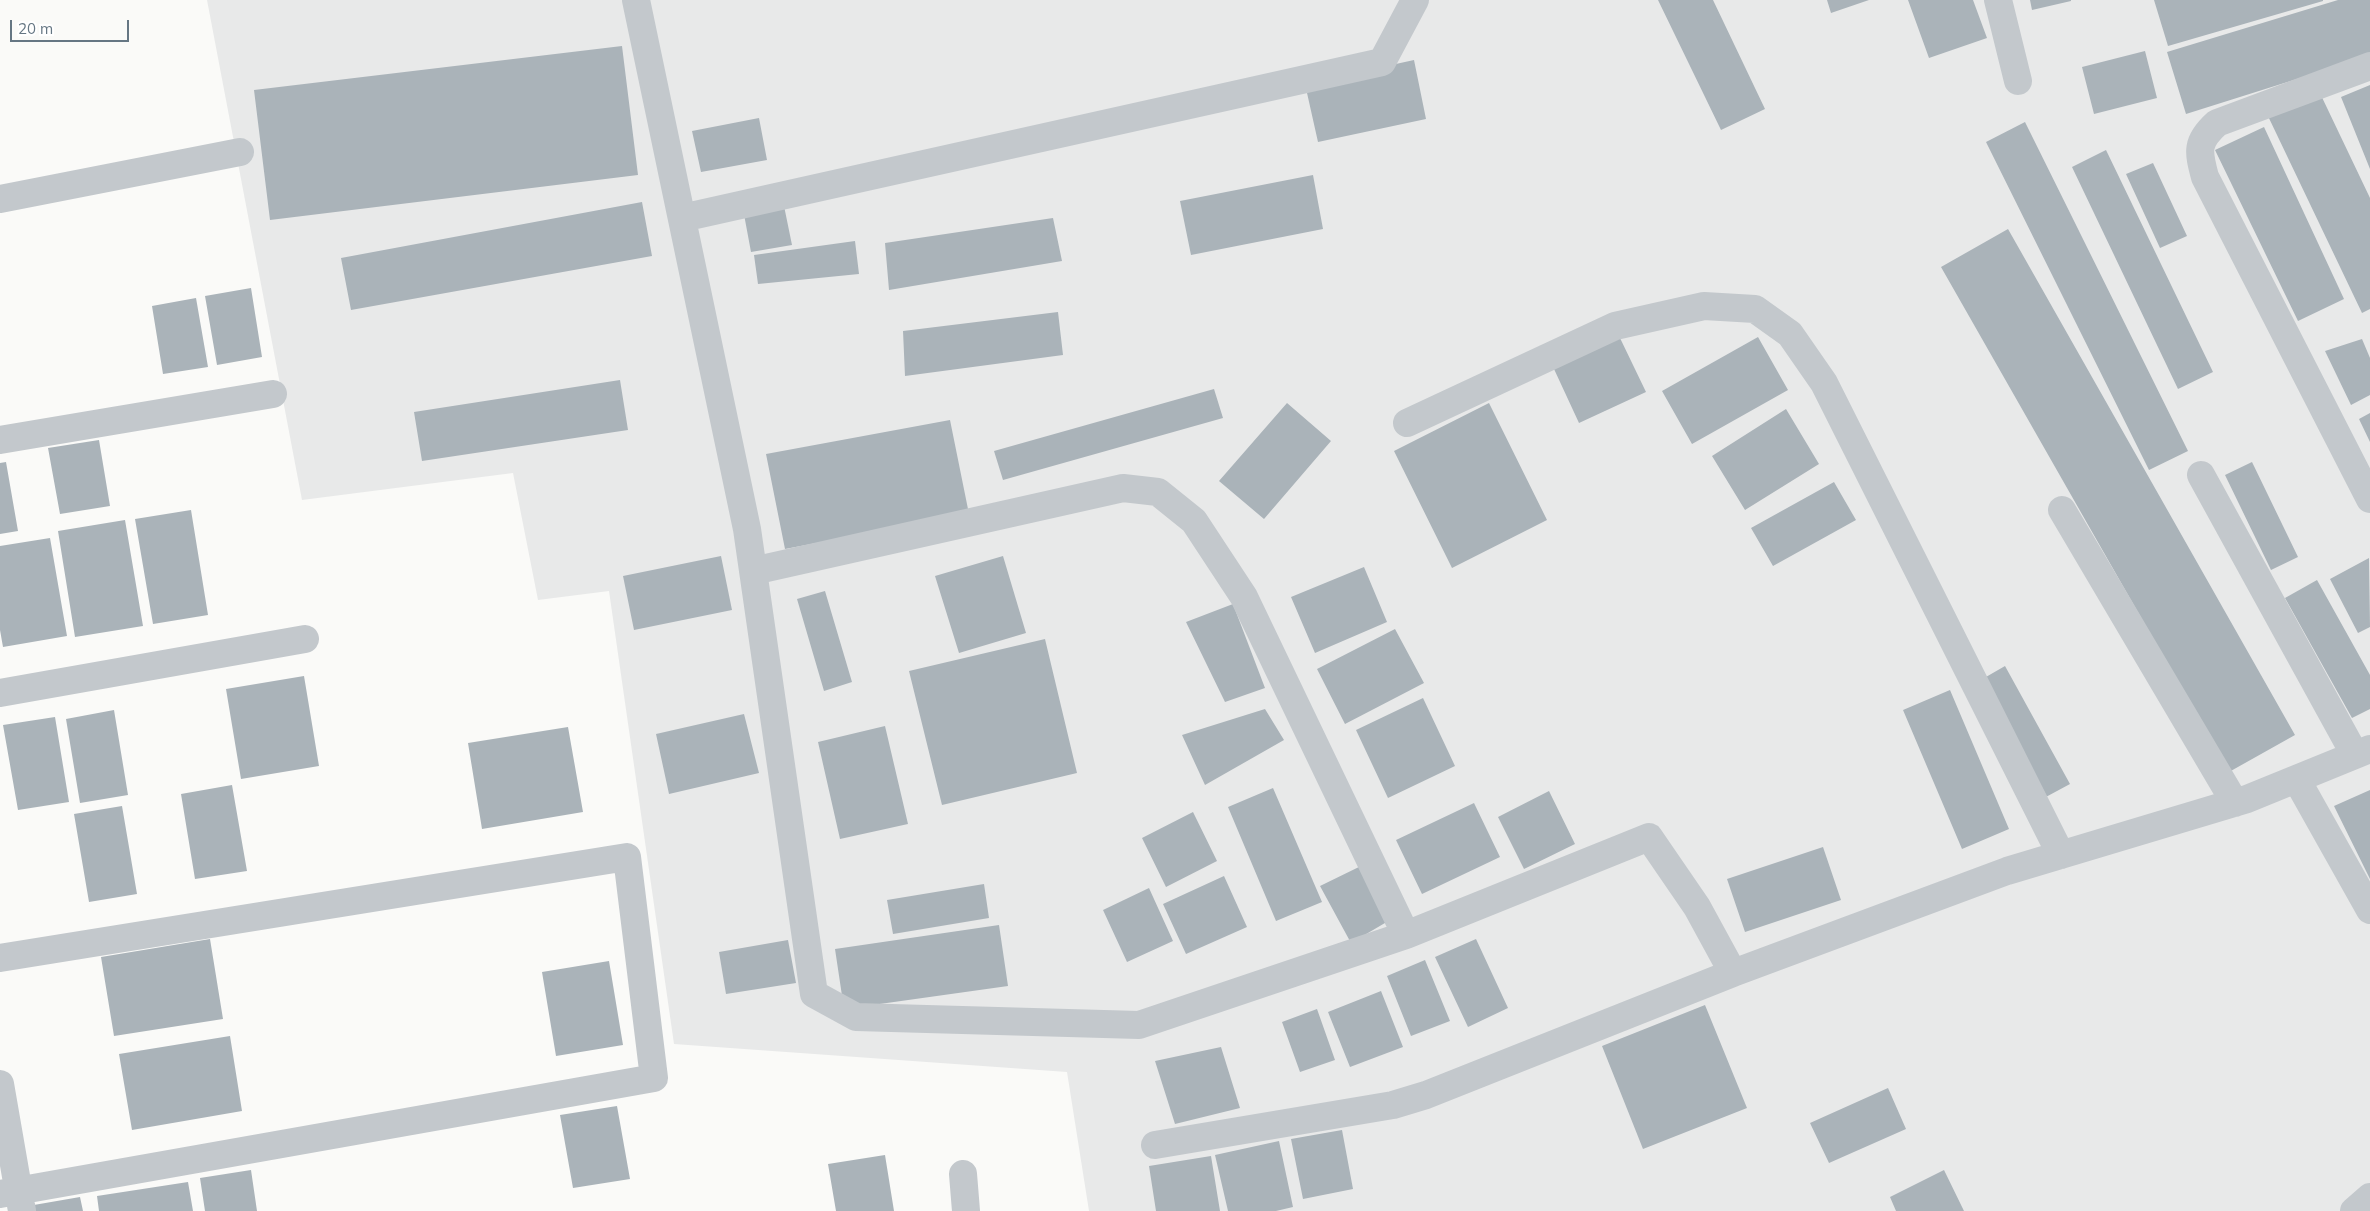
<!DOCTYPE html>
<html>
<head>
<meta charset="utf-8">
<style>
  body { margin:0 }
  #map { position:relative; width:2370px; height:1211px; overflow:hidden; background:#fafaf8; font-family:Mulish,sans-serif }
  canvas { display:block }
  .scale { position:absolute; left:10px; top:20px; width:119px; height:22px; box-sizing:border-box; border:2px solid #657683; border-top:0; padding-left:6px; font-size:15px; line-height:18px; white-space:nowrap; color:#657683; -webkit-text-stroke:4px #fff; paint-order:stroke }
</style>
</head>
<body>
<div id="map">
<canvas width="2370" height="1211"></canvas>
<div class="scale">20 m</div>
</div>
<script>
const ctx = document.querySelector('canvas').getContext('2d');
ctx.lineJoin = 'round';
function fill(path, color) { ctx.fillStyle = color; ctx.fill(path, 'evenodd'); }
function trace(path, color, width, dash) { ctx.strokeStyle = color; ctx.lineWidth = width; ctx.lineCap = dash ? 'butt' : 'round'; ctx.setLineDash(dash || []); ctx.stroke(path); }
const built = new Path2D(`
  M 207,0 L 2370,0 L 2370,1211 L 1089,1211 L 1067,1072 L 674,1044 L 609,591 L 538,600 L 513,473 L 302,500 Z`);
const building = new Path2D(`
  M 1658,0 L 1713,0 L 1765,109 L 1721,130 Z
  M 1827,0 L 1869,0 L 1831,13 Z
  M 1908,0 L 1973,0 L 1987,38 L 1929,58 Z
  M 2030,0 L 2071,0 L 2071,1 L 2032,10 Z
  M 2154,0 L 2323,0 L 2323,1 L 2168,46 Z
  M 2338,0 L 2370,0 L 2370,56 L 2186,114 L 2167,52 Z
  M 622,46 L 638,175 L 270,220 L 254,90 Z
  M 2145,51 L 2157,98 L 2094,114 L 2082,67 Z
  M 1414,60 L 1426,119 L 1318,142 L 1305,84 Z
  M 2370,85 L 2370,169 L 2341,97 Z
  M 2318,89 L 2370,198 L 2370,309 L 2362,313 L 2267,114 Z
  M 759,118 L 767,160 L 701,172 L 692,131 Z
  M 2025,122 L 2188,451 L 2149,470 L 1986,142 Z
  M 2264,127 L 2344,299 L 2298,321 L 2215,150 Z
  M 2106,150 L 2213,372 L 2178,389 L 2072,167 Z
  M 2153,163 L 2187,236 L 2160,248 L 2126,174 Z
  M 1313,175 L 1323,229 L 1191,255 L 1180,201 Z
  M 783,201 L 792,245 L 751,252 L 743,209 Z
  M 642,202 L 652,256 L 351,310 L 341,258 Z
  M 1053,218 L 1062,261 L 889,290 L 885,243 Z
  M 2008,229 L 2295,735 L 2229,772 L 1941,267 Z
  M 855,241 L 859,274 L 758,284 L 754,255 Z
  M 251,288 L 262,357 L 217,365 L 205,296 Z
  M 196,298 L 208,367 L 163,374 L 152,306 Z
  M 1058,312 L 1063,355 L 905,376 L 903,331 Z
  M 1758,337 L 1788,390 L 1692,444 L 1662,391 Z
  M 1620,338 L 1646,392 L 1579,423 L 1554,369 Z
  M 2362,339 L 2370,358 L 2370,395 L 2351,405 L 2325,351 Z
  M 620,380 L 628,430 L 422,461 L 414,412 Z
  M 1214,389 L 1223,418 L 1003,480 L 994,451 Z
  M 1287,403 L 1331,441 L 1264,519 L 1219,481 Z
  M 1489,403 L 1547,520 L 1452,568 L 1394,451 Z
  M 1786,409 L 1819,464 L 1745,510 L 1712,456 Z
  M 2370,413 L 2370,442 L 2359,419 Z
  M 950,420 L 969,514 L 785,549 L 766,454 Z
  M 99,440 L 110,506 L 60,514 L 48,448 Z
  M 6,462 L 18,531 L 0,534 L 0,463 Z
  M 2252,462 L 2298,557 L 2271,570 L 2225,475 Z
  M 1834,482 L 1856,520 L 1773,566 L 1751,528 Z
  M 191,510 L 208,615 L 153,624 L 135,519 Z
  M 125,520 L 143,626 L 75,637 L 58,531 Z
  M 50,538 L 67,636 L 3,647 L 0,630 L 0,546 Z
  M 721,556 L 732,610 L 634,630 L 623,576 Z
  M 1003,556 L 1026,633 L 959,653 L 935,576 Z
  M 2369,558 L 2370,627 L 2358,633 L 2330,579 Z
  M 1364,567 L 1387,622 L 1315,653 L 1291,597 Z
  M 2317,580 L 2370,675 L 2370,709 L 2352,718 L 2285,598 Z
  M 825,591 L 852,682 L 824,691 L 797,599 Z
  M 1233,604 L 1265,688 L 1225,702 L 1186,622 Z
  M 1395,629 L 1424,683 L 1345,724 L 1317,669 Z
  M 1045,639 L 1077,773 L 942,805 L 909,671 Z
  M 2005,666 L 2070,784 L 2044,798 L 1979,681 Z
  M 304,676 L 319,766 L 241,779 L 226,689 Z
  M 1950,690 L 2009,829 L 1962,849 L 1903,710 Z
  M 1423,698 L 1455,766 L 1388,798 L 1356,730 Z
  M 1265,709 L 1284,740 L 1205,785 L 1182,735 Z
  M 114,710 L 128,795 L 80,803 L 66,719 Z
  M 744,714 L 759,773 L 669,794 L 656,734 Z
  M 55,717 L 69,802 L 18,810 L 3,725 Z
  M 885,726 L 908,824 L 840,839 L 818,742 Z
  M 568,727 L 583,812 L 482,829 L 468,743 Z
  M 232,785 L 247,871 L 195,879 L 181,794 Z
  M 1273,788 L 1322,902 L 1276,921 L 1228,807 Z
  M 2370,790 L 2370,879 L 2334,806 Z
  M 1549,791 L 1575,844 L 1524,869 L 1498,817 Z
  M 1474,803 L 1500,857 L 1422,894 L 1396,840 Z
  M 122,806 L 137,894 L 89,902 L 74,814 Z
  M 1193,812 L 1217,861 L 1166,887 L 1142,838 Z
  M 1823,847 L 1841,900 L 1745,932 L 1727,879 Z
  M 1363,865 L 1390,920 L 1351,943 L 1320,886 Z
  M 1224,876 L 1247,927 L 1186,954 L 1163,904 Z
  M 984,884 L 989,918 L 893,934 L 887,900 Z
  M 1149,888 L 1173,941 L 1127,962 L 1103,910 Z
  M 999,925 L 1008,986 L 844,1009 L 835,949 Z
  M 210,939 L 223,1019 L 114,1036 L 101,957 Z
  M 1476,939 L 1508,1008 L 1468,1027 L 1435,957 Z
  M 788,940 L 796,983 L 726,994 L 719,952 Z
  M 1425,960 L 1450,1021 L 1411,1036 L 1387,976 Z
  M 609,961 L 623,1045 L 556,1056 L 542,972 Z
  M 1381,991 L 1403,1047 L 1350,1067 L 1328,1012 Z
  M 1705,1005 L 1747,1108 L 1643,1149 L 1602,1046 Z
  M 1317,1009 L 1335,1060 L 1300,1072 L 1282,1022 Z
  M 230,1036 L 242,1111 L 132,1130 L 119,1054 Z
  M 1221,1047 L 1240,1108 L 1175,1124 L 1155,1061 Z
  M 1888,1088 L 1906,1129 L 1829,1163 L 1810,1123 Z
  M 617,1106 L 630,1179 L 573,1188 L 560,1115 Z
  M 1342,1130 L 1353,1189 L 1303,1199 L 1291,1139 Z
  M 1279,1141 L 1293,1207 L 1276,1211 L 1228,1211 L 1215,1155 Z
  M 885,1155 L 894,1211 L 836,1211 L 828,1164 Z
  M 1211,1156 L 1220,1211 L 1156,1211 L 1149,1166 Z
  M 251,1170 L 257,1211 L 205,1211 L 200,1178 Z
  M 1944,1170 L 1964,1211 L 1896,1211 L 1890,1197 Z
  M 188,1182 L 193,1211 L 99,1211 L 97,1196 Z
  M 80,1197 L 83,1211 L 29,1211 L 28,1206 Z`);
const minor = new Path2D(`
  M 636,0 L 747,529 L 814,994 L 856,1017 L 1139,1025 L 1406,935
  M 1998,0 L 2018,81
  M 2370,66 L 2217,123 C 2196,142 2198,151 2205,177 L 2370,499
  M 0,199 L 240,152
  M 682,218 L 1382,62 L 1415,0
  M 1407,423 L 1615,326 L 1704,306 L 1755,309 L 1790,334 L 1824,383 L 2061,855
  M 0,440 L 273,394
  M 2201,475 L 2355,755
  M 2062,510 L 2235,803
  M 753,571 L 1123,488 L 1158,492 L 1194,521 L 1244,597 L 1406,935 L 1649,837 L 1697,907 L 1733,973 L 2007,871 L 2247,799 L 2370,749
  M 0,693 L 305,639
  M 2297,780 L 2370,910
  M 0,958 L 627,857 L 654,1078 L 0,1194
  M 0,1084 L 22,1211
  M 1155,1145 L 1393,1105 L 1426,1095 L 1733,973
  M 963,1174 L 966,1211
  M 2354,1211 L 2370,1197`);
fill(built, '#e8e9e9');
fill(building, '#aab3b9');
trace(minor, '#c3c8cc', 28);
</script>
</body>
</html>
